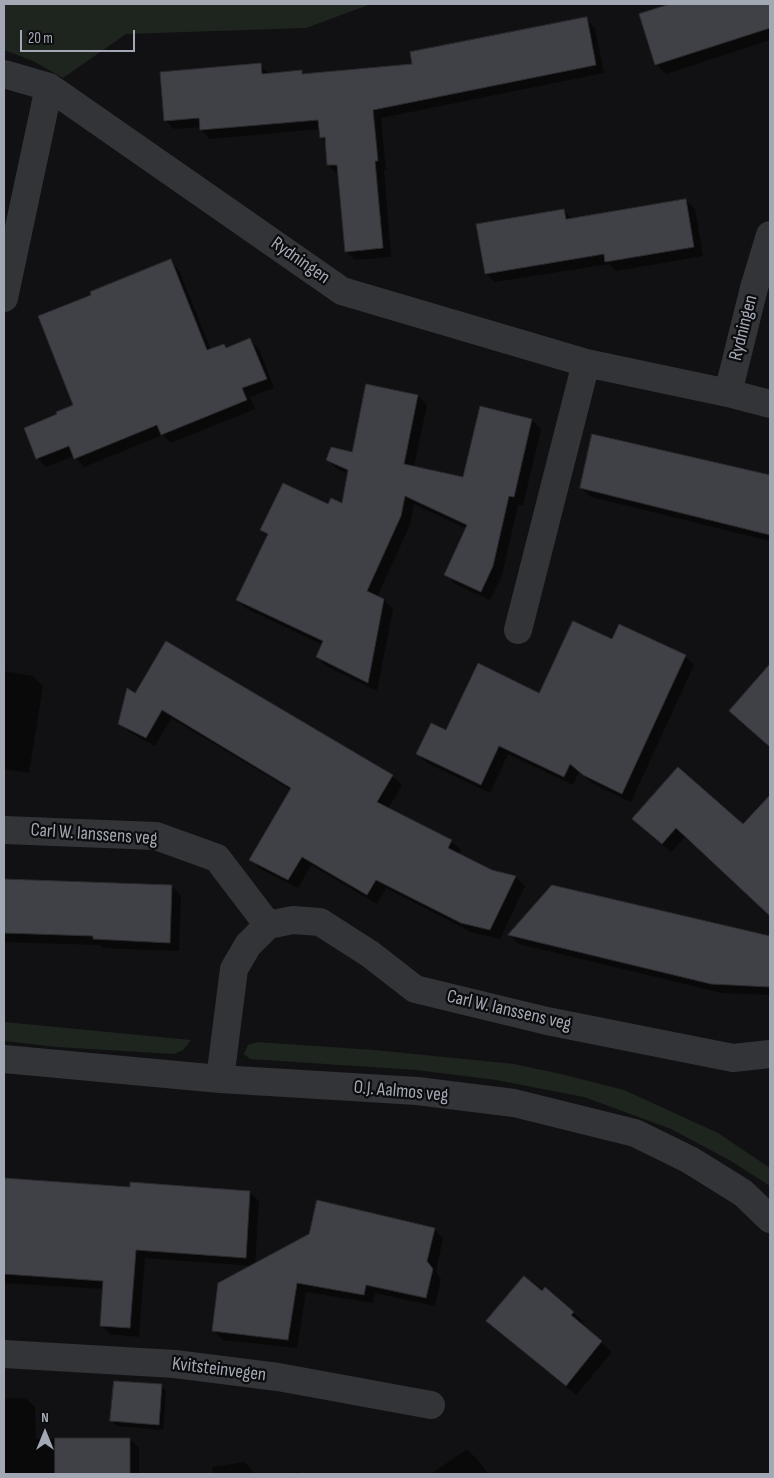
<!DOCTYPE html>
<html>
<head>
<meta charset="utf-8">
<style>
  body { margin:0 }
  #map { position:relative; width:774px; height:1478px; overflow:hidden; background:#111113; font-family:"Sofia Sans Condensed",sans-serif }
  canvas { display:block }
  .frame { position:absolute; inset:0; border:5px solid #a2a9b4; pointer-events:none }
  .north { position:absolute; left:20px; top:1408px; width:50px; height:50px; -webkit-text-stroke:4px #0c0c0e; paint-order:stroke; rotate:0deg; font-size:14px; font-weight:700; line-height:20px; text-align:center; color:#a2a9b4 }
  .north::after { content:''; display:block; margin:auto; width:18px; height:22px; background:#a2a9b4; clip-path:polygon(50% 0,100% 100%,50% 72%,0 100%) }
  .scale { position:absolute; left:20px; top:30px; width:115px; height:22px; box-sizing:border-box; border:2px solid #a2a9b4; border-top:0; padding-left:6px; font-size:15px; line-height:18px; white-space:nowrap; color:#a2a9b4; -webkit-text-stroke:4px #0c0c0e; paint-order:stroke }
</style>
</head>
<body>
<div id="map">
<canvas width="774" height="1478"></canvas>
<div class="frame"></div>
<div class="north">N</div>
<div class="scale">20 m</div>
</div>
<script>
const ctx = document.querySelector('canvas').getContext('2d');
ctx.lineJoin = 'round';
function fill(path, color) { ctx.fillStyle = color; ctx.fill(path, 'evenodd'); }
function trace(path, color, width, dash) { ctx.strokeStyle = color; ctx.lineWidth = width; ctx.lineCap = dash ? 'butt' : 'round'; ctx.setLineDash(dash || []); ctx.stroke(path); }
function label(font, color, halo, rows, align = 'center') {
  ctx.font = font + ' "Sofia Sans Condensed",sans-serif'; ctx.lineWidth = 4.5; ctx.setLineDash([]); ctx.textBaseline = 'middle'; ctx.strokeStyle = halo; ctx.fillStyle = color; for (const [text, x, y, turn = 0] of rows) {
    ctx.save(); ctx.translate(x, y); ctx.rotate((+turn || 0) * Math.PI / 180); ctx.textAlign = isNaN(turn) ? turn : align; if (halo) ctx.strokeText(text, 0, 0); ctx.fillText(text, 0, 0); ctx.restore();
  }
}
const green = new Path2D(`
  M 4,4 L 371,4 L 306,28 L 126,34 L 63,78 L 33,61 L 4,50 Z
  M 4,1022 L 191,1040 L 183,1050 L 174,1054 L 57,1047 L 4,1041 Z
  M 257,1042 L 374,1050 L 514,1064 L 561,1074 L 624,1090 L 718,1133 L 770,1168 L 770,1186 L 731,1161 L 671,1129 L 584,1097 L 496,1080 L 416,1070 L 250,1059 L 244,1054 L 248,1045 Z`);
const shadow = new Path2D(`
  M 675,4 L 770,4 L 770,40 L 666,74 L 656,64 L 640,15 Z
  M 586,19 L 595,28 L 604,73 L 381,118 L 386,170 L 384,170 L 391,257 L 355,260 L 346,251 L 339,174 L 337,174 L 328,165 L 326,143 L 321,137 L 320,129 L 210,139 L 201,130 L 201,127 L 174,129 L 165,120 L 260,65 L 269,74 L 301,72 L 304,75 L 414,65 Z
  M 686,200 L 695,209 L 703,256 L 616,271 L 609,264 L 495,282 L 486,273 L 564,211 L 572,219 Z
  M 170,261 L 179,270 L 211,350 L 224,345 L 227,349 L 250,340 L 259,349 L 274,388 L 250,397 L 255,409 L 171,443 L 163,435 L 84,467 L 74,456 L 46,467 L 37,458 L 58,415 L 75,405 L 92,296 Z
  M 418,396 L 427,405 L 414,467 L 464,478 L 532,420 L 541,429 L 523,505 L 518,505 L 502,575 L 490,600 L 455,584 L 446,574 L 467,529 L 414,504 L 410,525 L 377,597 L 384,600 L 393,609 L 377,691 L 326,666 L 317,657 L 323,645 L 247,609 L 238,600 L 268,536 L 262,530 L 329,506 L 342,505 L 349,474 L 337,469 L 328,460 L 353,453 Z
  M 593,436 L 770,477 L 770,541 L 591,497 L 581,488 Z
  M 613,641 L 685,656 L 694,665 L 631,802 L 593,784 L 579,772 L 573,785 L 508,754 L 490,793 L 427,763 L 418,754 L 446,732 L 540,695 Z
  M 167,643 L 392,776 L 402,785 L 388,809 L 451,841 L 461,850 L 459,854 L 492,871 L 516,877 L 525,886 L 500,939 L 471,932 L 386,888 L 377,904 L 311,865 L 298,888 L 260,869 L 251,860 L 291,790 L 171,718 L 155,746 L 129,732 L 120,723 Z
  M 770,666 L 770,747 L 731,711 Z
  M 4,671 L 33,676 L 43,686 L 29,773 L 4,769 Z
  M 770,803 L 770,911 L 768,913 L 685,837 L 671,852 L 643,828 L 743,826 L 759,815 Z
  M 4,880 L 172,886 L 181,896 L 179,951 L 103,948 L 100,945 L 4,942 Z
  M 553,886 L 770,938 L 770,995 L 722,993 L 519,944 L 510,935 Z
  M 4,1179 L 131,1188 L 250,1192 L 259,1201 L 255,1265 L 434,1229 L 443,1238 L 436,1271 L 441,1279 L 435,1306 L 375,1293 L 373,1303 L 306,1292 L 297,1348 L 223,1340 L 214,1331 L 252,1266 L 145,1258 L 139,1337 L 110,1334 L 101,1325 L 103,1289 L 4,1283 Z
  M 545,1288 L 574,1313 L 584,1322 L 581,1325 L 612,1352 L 576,1395 L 498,1330 Z
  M 161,1386 L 166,1391 L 163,1430 L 117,1426 L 112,1421 Z
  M 4,1398 L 26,1398 L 35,1407 L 36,1439 L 130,1439 L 139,1448 L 139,1474 L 4,1474 Z
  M 467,1449 L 477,1459 L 488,1474 L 431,1474 Z
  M 245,1462 L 255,1474 L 213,1474 L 212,1467 Z
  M 298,1472 L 301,1474 L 280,1474 Z`);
const building = new Path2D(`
  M 670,4 L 770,4 L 770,28 L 655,65 L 639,14 Z
  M 587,17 L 596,65 L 373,110 L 378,161 L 375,161 L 383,248 L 345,252 L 337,165 L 327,165 L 325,137 L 320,138 L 318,120 L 200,130 L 199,118 L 164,121 L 160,72 L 261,63 L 262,74 L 302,70 L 302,74 L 412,64 L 410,52 Z
  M 686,199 L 694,247 L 605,262 L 604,254 L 485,274 L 476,224 L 564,209 L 566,219 Z
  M 171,259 L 207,350 L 224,344 L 226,348 L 250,338 L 267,379 L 242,388 L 247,400 L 161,435 L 157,425 L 74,459 L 69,446 L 36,459 L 24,428 L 57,414 L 56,412 L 73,405 L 38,316 L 91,295 L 90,292 Z
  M 366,384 L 418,395 L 404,464 L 463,477 L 480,406 L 532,419 L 514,497 L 509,496 L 493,566 L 481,592 L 444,575 L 467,525 L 405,496 L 401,516 L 367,591 L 384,599 L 368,683 L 316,657 L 323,641 L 236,600 L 268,534 L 260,530 L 283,483 L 328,504 L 331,498 L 342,503 L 348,470 L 326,460 L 331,447 L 352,452 Z
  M 592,434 L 770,475 L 770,535 L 580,488 Z
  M 573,621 L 612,639 L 619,624 L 686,655 L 622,794 L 583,775 L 570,764 L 564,777 L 499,746 L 481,785 L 416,754 L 431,723 L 446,730 L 478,663 L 539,693 Z
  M 166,641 L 393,775 L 377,802 L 452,840 L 448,848 L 492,870 L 516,876 L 490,930 L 461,923 L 376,880 L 367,895 L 302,857 L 288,880 L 249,860 L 291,788 L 162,710 L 146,738 L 118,724 L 127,688 L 135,693 Z
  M 770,664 L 770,747 L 729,711 Z
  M 678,767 L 743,824 L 770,795 L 770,916 L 676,828 L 662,844 L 632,819 Z
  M 4,879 L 172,885 L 170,943 L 93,939 L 93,936 L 4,933 Z
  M 552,885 L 770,936 L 770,987 L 711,984 L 508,935 Z
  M 4,1178 L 130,1187 L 130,1182 L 250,1191 L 246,1258 L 136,1250 L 130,1328 L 100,1326 L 103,1281 L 4,1274 Z
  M 317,1200 L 435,1228 L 427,1261 L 433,1269 L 426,1298 L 366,1285 L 364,1295 L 297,1283 L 288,1340 L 212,1331 L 218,1283 L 309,1234 Z
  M 524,1276 L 542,1291 L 545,1287 L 574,1312 L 571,1315 L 602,1341 L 566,1386 L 486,1321 Z
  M 114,1381 L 162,1384 L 159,1425 L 110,1421 Z
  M 55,1438 L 130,1438 L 130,1474 L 55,1474 Z`);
const minor = new Path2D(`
  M 4,74 L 49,87 L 4,298
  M 49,87 L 342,291 L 586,363 L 728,393 L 770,404
  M 728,393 L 754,288 L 770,235
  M 518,630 L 586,363
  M 4,830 L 156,836 L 217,858 L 268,925
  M 4,1059 L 220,1079 L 417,1091 L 514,1103 L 635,1133 L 690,1160 L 743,1193 L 770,1219
  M 220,1079 L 234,969 L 248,945 L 268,925 L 293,920 L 320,922 L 370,954 L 415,989 L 547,1021 L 733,1058 L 770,1054
  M 4,1354 L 175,1364 L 278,1377 L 431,1405`);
const streetNames = [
  ["Rydningen",300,261,35],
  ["Rydningen",744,328,-76],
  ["Carl W. Ianssens veg",94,835,4],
  ["Carl W. Ianssens veg",509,1011,13],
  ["O.J. Aalmos veg",401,1092,5],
  ["Kvitsteinvegen",219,1370,7]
];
fill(green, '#1d251e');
fill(shadow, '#0007');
fill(building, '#404146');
trace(building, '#2b2b2f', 1);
trace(minor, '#323438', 28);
label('19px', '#a2a9b4', '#0c0c0e', streetNames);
</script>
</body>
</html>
